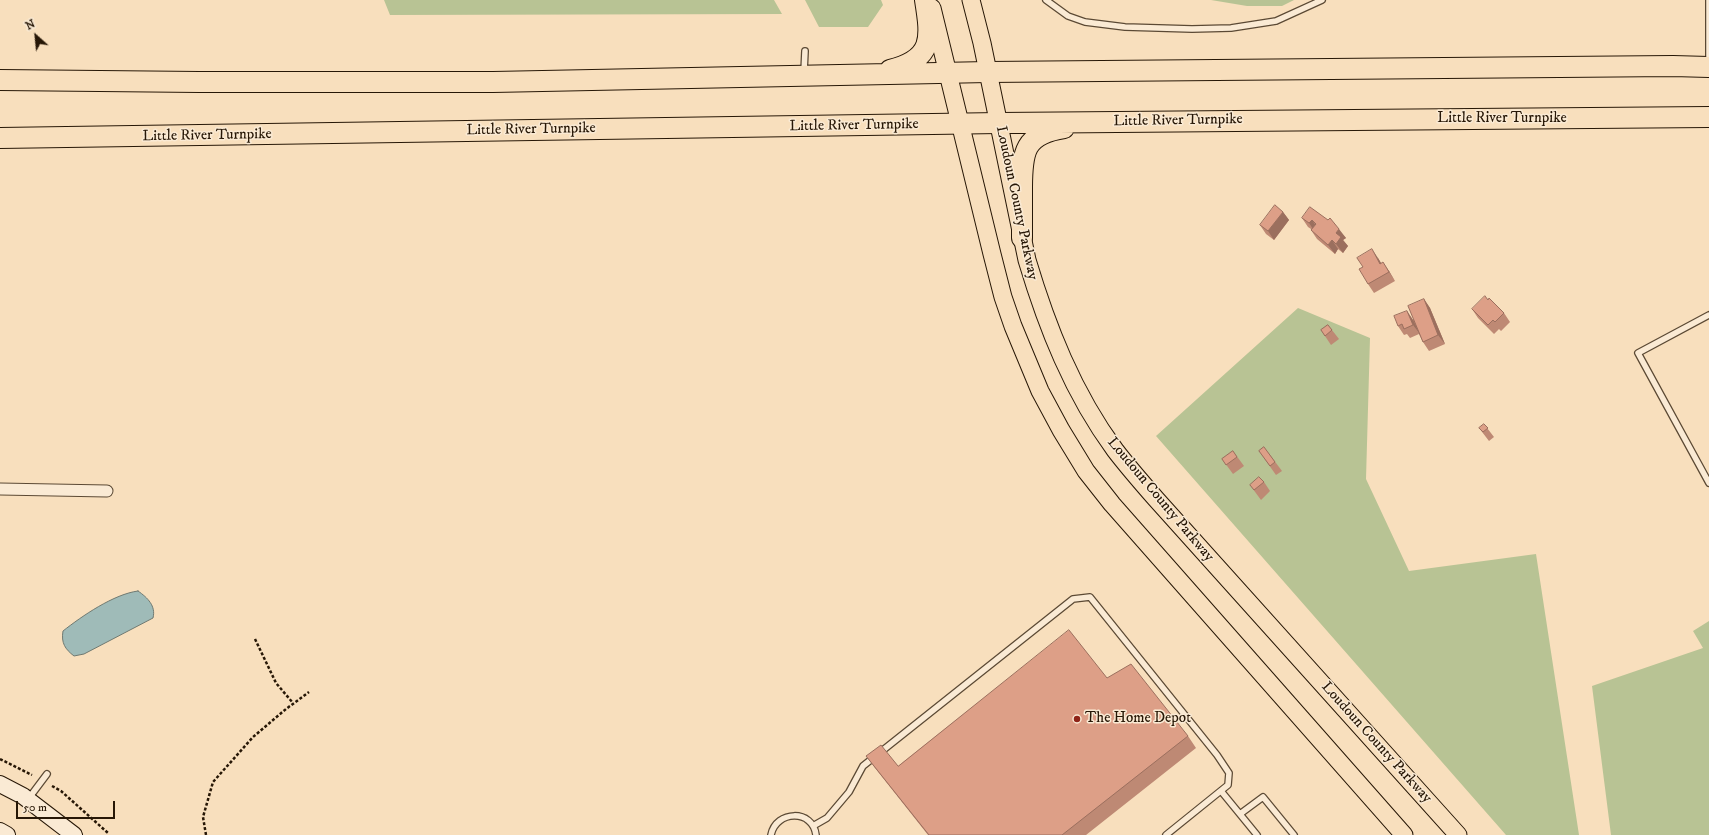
<!DOCTYPE html>
<html>
<head>
<meta charset="utf-8">
<style>
  body { margin:0 }
  #map { position:relative; width:1709px; height:835px; overflow:hidden; background:#f8dfbd; font-family:"IM FELL DW Pica",serif }
  canvas { display:block }
  .north { position:absolute; left:16px; top:16px; width:40px; height:40px; -webkit-text-stroke:3px #faead4; paint-order:stroke; rotate:333deg; font-size:11px; font-weight:700; line-height:16px; text-align:center; color:#271706 }
  .north::after { content:''; display:block; margin:auto; width:14px; height:18px; background:#271706; clip-path:polygon(50% 0,100% 100%,50% 72%,0 100%) }
  .scale { position:absolute; left:16px; top:801px; width:99px; height:18px; box-sizing:border-box; border:2px solid #271706; border-top:0; padding-left:5px; font-size:12px; line-height:14px; white-space:nowrap; color:#271706; -webkit-text-stroke:3px #faead4; paint-order:stroke }
</style>
</head>
<body>
<div id="map">
<canvas width="1709" height="835"></canvas>
<div class="north">N</div>
<div class="scale">50 m</div>
</div>
<script>
const ctx = document.querySelector('canvas').getContext('2d');
ctx.lineJoin = 'round';
function fill(path, color) { ctx.fillStyle = color; ctx.fill(path, 'evenodd'); }
function trace(path, color, width, dash) { ctx.strokeStyle = color; ctx.lineWidth = width; ctx.lineCap = dash ? 'butt' : 'round'; ctx.setLineDash(dash || []); ctx.stroke(path); }
function label(font, color, halo, rows, align = 'center') {
  ctx.font = font + ' "IM FELL DW Pica",serif'; ctx.lineWidth = 3; ctx.setLineDash([]); ctx.textBaseline = 'middle'; ctx.strokeStyle = halo; ctx.fillStyle = color; for (const [text, x, y, turn = 0] of rows) {
    ctx.save(); ctx.translate(x, y); ctx.rotate((+turn || 0) * Math.PI / 180); ctx.textAlign = isNaN(turn) ? turn : align; if (halo) ctx.strokeText(text, 0, 0); ctx.fillText(text, 0, 0); ctx.restore();
  }
}
const green = new Path2D(`
  M 384,0 L 774,0 L 782,14 L 390,15 Z
  M 805,0 L 881,0 L 883,5 L 868,27 L 819,27 Z
  M 1211,0 L 1294,0 L 1282,6 L 1247,6 Z
  M 1298,308 L 1370,338 L 1366,479 L 1409,571 L 1536,554 L 1579,835 L 1506,835 L 1156,436 Z
  M 1709,621 L 1709,835 L 1611,835 L 1592,686 L 1703,648 L 1693,631 Z`);
const water = new Path2D(`
  M 138,591 C 148,598 156,606 153,618 L 84,654 L 74,656 C 65,649 61,643 63,631 C 82,616 114,594 138,591 Z`);
const path = new Path2D(`
  M 255,639 L 276,683 L 293,703
  M 0,759 L 32,775
  M 52,786 L 61,791 L 108,833
  M 206,835 L 203,817 L 213,782 L 253,737 L 286,709 L 309,692`);
const lane = new Path2D(`
  M 1046,0 L 1068,16 L 1085,22 L 1125,27 L 1192,29 L 1231,28 L 1276,21 L 1322,0
  M 1709,63 L 1709,0
  M 804,72 L 805,51
  M 1709,315 L 1638,353 L 1709,483
  M 1221,791 L 1257,835
  M 29,798 L 47,774
  M 1240,814 L 1263,797 L 1294,835
  M 813,826 L 827,818 L 849,792 L 863,766 L 1073,599 L 1090,597 L 1217,755 L 1229,773 L 1228,785 L 1166,835
  M 771,835 C 776,810 813,809 816,835`);
const street = new Path2D(`
  M 0,489 L 107,491`);
const secondary = new Path2D(`
  M 0,784 L 23,796 L 74,835
  M 0,831 L 7,835`);
const primary = new Path2D(`
  M 971,0 L 982,43 L 1027,260 C 1047,327 1073,393 1115,450 C 1128,467 1142,483 1156,499 L 1458,835
  M 932,8 L 992,254 L 1003,297 L 1013,326 L 1040,391 L 1061,430 L 1086,471 L 1112,504 L 1404,835`);
const highway = new Path2D(`
  M 890,70 C 934,59 931,38 925,0
  M 0,80 L 199,82 L 493,82 L 988,72 L 1673,66 L 1709,67
  M 0,138 L 999,123 L 1709,117
  M 1022,238 C 1022,221 1022,204 1022,188 C 1022,152 1024,134 1064,128`);
const wall = new Path2D(`
  M 1283,212 L 1289,220 L 1274,240 L 1266,234 L 1260,225 Z
  M 1302,218 L 1328,220 L 1346,238 L 1343,240 L 1348,246 L 1343,253 L 1338,249 L 1335,254 L 1317,239 L 1311,230 L 1311,229 L 1308,227 Z
  M 1378,258 L 1381,263 L 1389,271 L 1395,281 L 1374,293 L 1368,284 Z
  M 1424,299 L 1430,308 L 1445,344 L 1429,351 L 1423,342 L 1419,334 L 1410,338 L 1407,334 L 1404,335 L 1398,326 L 1407,311 L 1413,320 Z
  M 1488,300 L 1504,313 L 1510,322 L 1501,331 L 1499,329 L 1494,334 L 1478,318 L 1472,309 Z
  M 1328,325 L 1339,339 L 1331,345 L 1321,330 Z
  M 1484,424 L 1494,437 L 1489,441 L 1479,428 Z
  M 1264,447 L 1282,471 L 1276,475 L 1259,451 Z
  M 1233,451 L 1244,466 L 1233,474 L 1222,459 Z
  M 1264,482 L 1270,491 L 1261,500 L 1250,485 Z
  M 1107,678 L 1188,736 L 1196,748 L 1086,835 L 928,835 L 875,768 L 866,756 L 898,766 Z`);
const shadedWall = new Path2D(`
  M 1283,212 L 1289,220 L 1274,240 L 1268,231 Z
  M 1312,220 L 1318,229 L 1315,232 L 1309,223 Z
  M 1339,229 L 1346,238 L 1343,240 L 1348,246 L 1343,253 L 1336,244 L 1336,233 Z
  M 1332,240 L 1338,249 L 1335,254 L 1328,245 Z
  M 1372,249 L 1378,258 L 1387,273 L 1380,264 Z
  M 1383,262 L 1389,271 L 1395,281 L 1389,272 Z
  M 1424,299 L 1430,308 L 1445,344 L 1438,335 Z
  M 1407,311 L 1413,320 L 1420,334 L 1413,325 Z`);
const building = new Path2D(`
  M 1275,205 L 1283,212 L 1268,231 L 1260,225 Z
  M 1310,207 L 1328,220 L 1330,218 L 1339,229 L 1336,233 L 1341,237 L 1336,244 L 1332,240 L 1328,245 L 1311,230 L 1316,224 L 1312,220 L 1309,223 L 1302,218 Z
  M 1372,249 L 1380,264 L 1383,262 L 1389,272 L 1368,284 L 1359,269 L 1363,267 L 1357,258 Z
  M 1485,296 L 1488,300 L 1489,298 L 1504,313 L 1495,322 L 1493,320 L 1488,325 L 1472,309 Z
  M 1424,299 L 1438,335 L 1423,342 L 1408,306 Z
  M 1407,311 L 1413,325 L 1404,329 L 1402,324 L 1398,326 L 1394,316 Z
  M 1328,325 L 1332,330 L 1325,336 L 1321,330 Z
  M 1484,424 L 1488,428 L 1483,432 L 1479,428 Z
  M 1264,447 L 1275,462 L 1270,466 L 1259,451 Z
  M 1233,451 L 1237,457 L 1226,465 L 1222,459 Z
  M 1259,477 L 1264,482 L 1254,490 L 1250,485 Z
  M 1069,630 L 1107,678 L 1131,664 L 1188,736 L 1062,835 L 929,835 L 866,756 L 881,745 L 898,766 Z`);
const markers = [
  [1077,719,4,"#8f2418"]
];
const streetNames = [
  ["Little River Turnpike",1502,119],
  ["Little River Turnpike",1178,121,-1],
  ["Little River Turnpike",854,126,-1],
  ["Little River Turnpike",531,130,-1],
  ["Little River Turnpike",207,136,-1],
  ["Loudoun County Parkway",1016,203,78],
  ["Loudoun County Parkway",1160,500,50],
  ["Loudoun County Parkway",1376,743,48]
];
const poiNames = [
  ["The Home Depot",1085,719]
];
fill(green, '#b8c394');
fill(water, '#9fbbb8');
trace(water, '#6f7971', 1);
trace(lane, '#5b4934', 8);
trace(street, '#5b4934', 13);
trace(secondary, '#271706', 18);
trace(primary, '#271706', 19);
trace(highway, '#271706', 22);
trace(path, '#271706', 2.5, [3, 2]);
trace(lane, '#faead4', 5.5);
trace(street, '#faead4', 11);
trace(secondary, '#faead4', 16);
trace(primary, '#f8dfbd', 17);
trace(highway, '#f8dfbd', 20);
fill(wall, '#be8974');
fill(shadedWall, '#9b6f5e');
fill(building, '#dd9f87');
trace(building, '#9b6f5e', 1);
for (const [x, y, r, color] of markers) { const dot = new Path2D(); dot.arc(x, y, r, 0, 2 * Math.PI); ctx.fillStyle = color; ctx.fill(dot); trace(dot, '#faead4', 1.5); }
label('15px', '#271706', '#faead4', streetNames);
label('15px', '#271706', '#faead4', poiNames, 'left');
</script>
</body>
</html>
